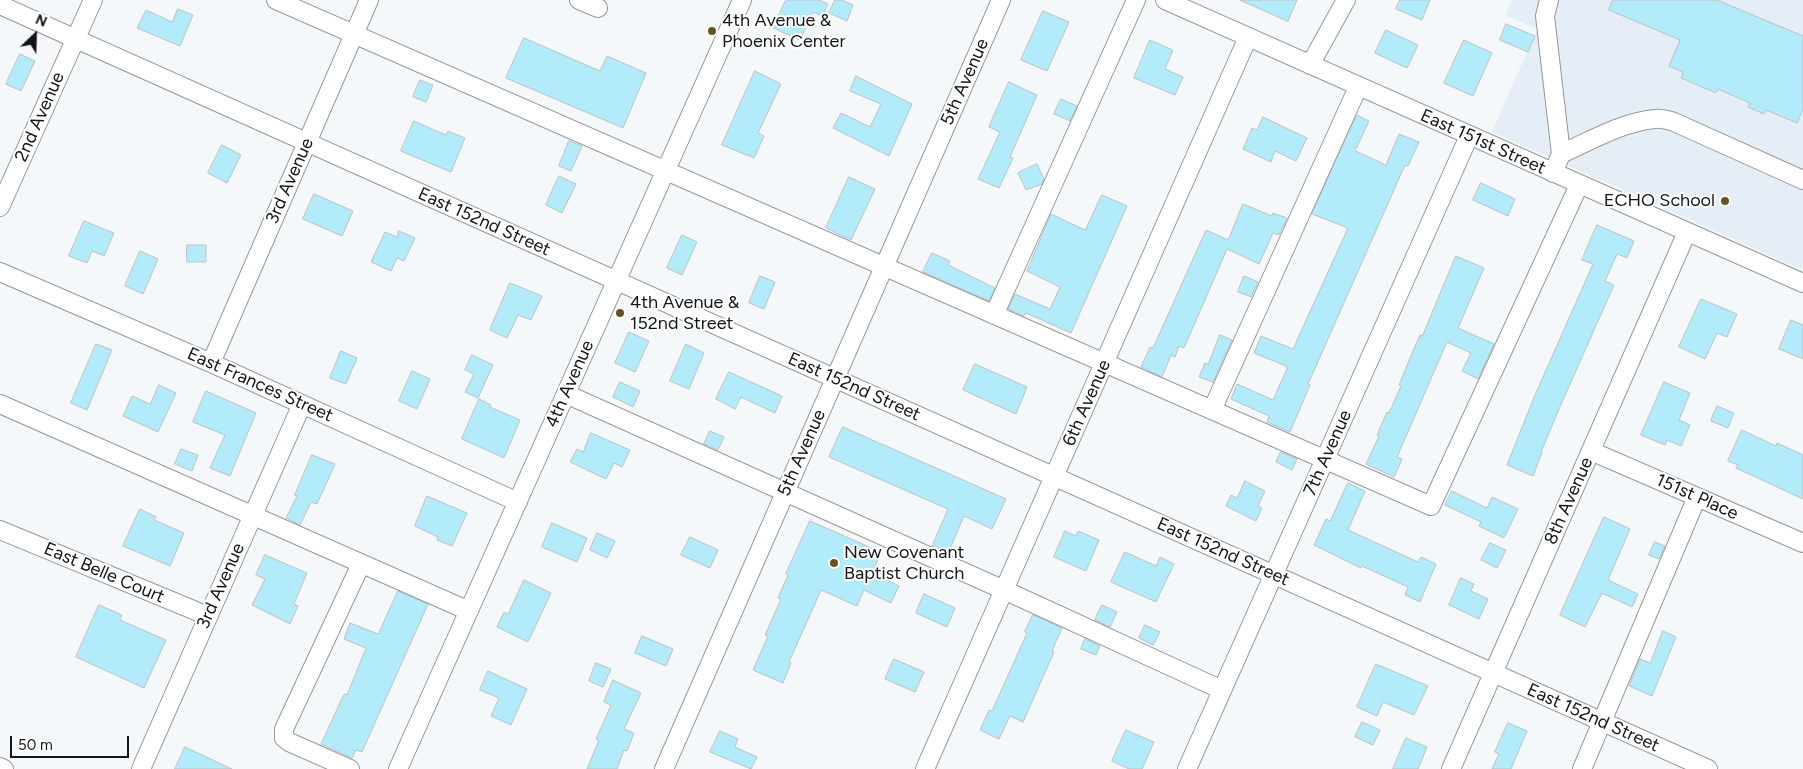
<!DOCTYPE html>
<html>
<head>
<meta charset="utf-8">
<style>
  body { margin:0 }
  #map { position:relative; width:1803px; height:769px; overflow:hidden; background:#f5f8fb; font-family:Figtree,sans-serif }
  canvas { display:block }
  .north { position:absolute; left:10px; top:10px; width:50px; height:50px; -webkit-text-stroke:4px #fff; paint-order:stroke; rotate:24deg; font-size:14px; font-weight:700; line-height:20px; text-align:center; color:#131415 }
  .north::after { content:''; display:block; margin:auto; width:18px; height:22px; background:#131415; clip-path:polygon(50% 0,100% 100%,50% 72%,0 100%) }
  .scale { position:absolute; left:10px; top:736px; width:119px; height:22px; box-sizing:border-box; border:2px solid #131415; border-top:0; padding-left:6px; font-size:15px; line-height:18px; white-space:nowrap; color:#131415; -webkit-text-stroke:4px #fff; paint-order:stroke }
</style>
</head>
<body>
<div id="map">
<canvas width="1803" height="769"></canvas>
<div class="north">N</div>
<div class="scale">50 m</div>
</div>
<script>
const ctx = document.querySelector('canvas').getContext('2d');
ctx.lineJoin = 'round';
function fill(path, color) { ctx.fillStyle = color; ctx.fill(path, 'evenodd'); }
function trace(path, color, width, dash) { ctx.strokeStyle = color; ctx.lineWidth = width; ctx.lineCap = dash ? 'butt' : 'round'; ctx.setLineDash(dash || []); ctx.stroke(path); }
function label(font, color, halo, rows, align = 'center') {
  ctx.font = font + ' Figtree,sans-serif'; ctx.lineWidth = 4; ctx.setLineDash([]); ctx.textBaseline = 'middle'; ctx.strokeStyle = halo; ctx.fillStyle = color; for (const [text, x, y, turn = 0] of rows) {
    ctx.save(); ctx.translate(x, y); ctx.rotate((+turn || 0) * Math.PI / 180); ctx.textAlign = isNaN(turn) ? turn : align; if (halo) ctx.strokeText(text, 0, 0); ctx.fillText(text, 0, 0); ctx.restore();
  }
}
const built = new Path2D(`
  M 1512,0 L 1803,0 L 1803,270 L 1492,132 L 1537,29 L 1505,15 Z`);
const building = new Path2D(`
  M 786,0 L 819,0 L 828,4 L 822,16 L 813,12 L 800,40 L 773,28 Z
  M 835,0 L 842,0 L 853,5 L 847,21 L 829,13 Z
  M 1240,0 L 1297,0 L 1288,21 Z
  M 1400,0 L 1430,0 L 1422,20 L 1396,9 Z
  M 1613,0 L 1717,0 L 1803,36 L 1803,109 L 1797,123 L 1766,110 L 1764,114 L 1748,107 L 1750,103 L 1718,89 L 1716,93 L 1681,78 L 1683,72 L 1669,66 L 1680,40 L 1609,10 Z
  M 178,9 L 193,15 L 180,46 L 137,28 L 146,10 L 172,22 Z
  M 1043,11 L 1069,22 L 1047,71 L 1021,60 Z
  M 1506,24 L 1535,36 L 1528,52 L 1500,40 Z
  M 1386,30 L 1418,45 L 1407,68 L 1375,53 Z
  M 524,38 L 600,71 L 607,56 L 646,73 L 623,128 L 506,78 Z
  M 1150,40 L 1173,50 L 1165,69 L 1183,77 L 1175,95 L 1134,78 Z
  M 1464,40 L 1492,53 L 1473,96 L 1444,83 Z
  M 20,54 L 35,61 L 21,91 L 6,84 Z
  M 755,71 L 781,84 L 758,133 L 764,136 L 754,158 L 722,145 Z
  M 856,76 L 912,104 L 889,156 L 833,128 L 841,113 L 870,127 L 881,104 L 850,91 Z
  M 420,80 L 433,85 L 426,102 L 413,97 Z
  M 1009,82 L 1037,95 L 1010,157 L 1013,158 L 999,188 L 978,179 L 1000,132 L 989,127 Z
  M 1061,99 L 1077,106 L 1070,121 L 1054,114 Z
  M 1357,115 L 1369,121 L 1355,151 L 1358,152 L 1386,165 L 1399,134 L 1419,142 L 1408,166 L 1405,165 L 1378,226 L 1308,384 L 1310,385 L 1290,432 L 1267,422 L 1269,416 L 1231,399 L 1237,384 L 1273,400 L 1287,369 L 1286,366 L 1254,353 L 1261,336 L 1293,349 L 1348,228 L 1312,214 Z
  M 1263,117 L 1307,138 L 1296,161 L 1275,151 L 1271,162 L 1243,149 L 1252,128 L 1257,130 Z
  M 414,121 L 446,135 L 448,131 L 465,138 L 451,172 L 401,151 Z
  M 569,141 L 582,146 L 571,171 L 559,166 Z
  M 222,145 L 241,155 L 227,183 L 208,173 Z
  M 1037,164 L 1044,179 L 1042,184 L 1026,190 L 1018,173 Z
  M 559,176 L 576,184 L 562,213 L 546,205 Z
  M 849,177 L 875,189 L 851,240 L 826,228 Z
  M 1481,183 L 1515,199 L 1508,216 L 1473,200 Z
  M 314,194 L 353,211 L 342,236 L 303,219 Z
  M 1102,195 L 1127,206 L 1071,333 L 1026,313 L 1024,316 L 1008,309 L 1015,294 L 1050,309 L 1060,287 L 1027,271 L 1051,214 L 1085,230 Z
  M 1243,204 L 1272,216 L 1273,213 L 1287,218 L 1279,235 L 1273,233 L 1259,264 L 1227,249 L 1184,348 L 1179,346 L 1175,357 L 1171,355 L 1162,377 L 1141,367 L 1150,347 L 1153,348 L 1206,230 L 1228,240 Z
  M 84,221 L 114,233 L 104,256 L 92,251 L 87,263 L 69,256 Z
  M 1597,225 L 1634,241 L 1627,258 L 1617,254 L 1605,281 L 1614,285 L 1559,409 L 1541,452 L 1542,452 L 1533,476 L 1507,465 L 1535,395 L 1593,264 L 1582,260 Z
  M 399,231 L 415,238 L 404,261 L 397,258 L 391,271 L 371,262 L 385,232 L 397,237 Z
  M 682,235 L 697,242 L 682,275 L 667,268 Z
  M 187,245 L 206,245 L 206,262 L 187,262 Z
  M 140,251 L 158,259 L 143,294 L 125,286 Z
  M 932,253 L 950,261 L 948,265 L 995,288 L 989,301 L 923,272 Z
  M 1456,256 L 1484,268 L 1458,328 L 1494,344 L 1478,379 L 1462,371 L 1471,353 L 1447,342 L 1397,457 L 1402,459 L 1394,477 L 1366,464 L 1379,436 L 1377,435 L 1387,412 L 1389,413 L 1401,386 L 1399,385 L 1410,358 L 1420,335 L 1422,336 Z
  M 760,276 L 775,282 L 764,309 L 749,303 Z
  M 1244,276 L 1258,282 L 1251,297 L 1238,292 Z
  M 510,283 L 542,296 L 531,320 L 518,315 L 507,338 L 490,330 Z
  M 1701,299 L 1737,314 L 1727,337 L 1717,333 L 1705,359 L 1679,347 Z
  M 1791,320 L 1803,325 L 1803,359 L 1779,349 Z
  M 629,332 L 649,341 L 635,372 L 615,363 Z
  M 1220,335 L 1232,340 L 1213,382 L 1199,377 L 1205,363 L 1208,364 Z
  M 96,344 L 112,350 L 87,410 L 71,403 Z
  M 686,344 L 704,353 L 689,389 L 670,381 Z
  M 341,351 L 357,358 L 346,384 L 330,378 Z
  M 472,355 L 493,365 L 478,398 L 465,392 L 474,374 L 465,370 Z
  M 975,364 L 1027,387 L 1016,414 L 963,390 Z
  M 412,371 L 430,379 L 417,409 L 399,401 Z
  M 729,372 L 782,396 L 775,413 L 741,397 L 735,409 L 716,399 Z
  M 620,382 L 640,391 L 633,407 L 613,397 Z
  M 1664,382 L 1690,393 L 1679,420 L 1690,425 L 1681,446 L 1667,440 L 1665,445 L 1641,435 Z
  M 159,385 L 176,393 L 158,432 L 123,416 L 132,396 L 150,404 Z
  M 206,391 L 256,413 L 230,476 L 210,468 L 225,435 L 193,422 Z
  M 479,399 L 491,405 L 490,407 L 520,420 L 504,458 L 462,439 Z
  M 1717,406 L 1734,413 L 1728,428 L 1711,421 Z
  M 843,427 L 1006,499 L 992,529 L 964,516 L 948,553 L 932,546 L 948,509 L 829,457 Z
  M 1742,430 L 1776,446 L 1777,443 L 1803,455 L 1803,499 L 1736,468 L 1738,465 L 1728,461 Z
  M 710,431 L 724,437 L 718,450 L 704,444 Z
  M 591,433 L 630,450 L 622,467 L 614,463 L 606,479 L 570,462 L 577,449 L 583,452 Z
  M 181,449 L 198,455 L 192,471 L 175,464 Z
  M 1281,452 L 1297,459 L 1292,470 L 1276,462 Z
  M 312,455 L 335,464 L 317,504 L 311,502 L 300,525 L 286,518 L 297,496 L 295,495 Z
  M 1245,481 L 1265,491 L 1258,506 L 1262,508 L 1256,521 L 1226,506 L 1231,495 L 1237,498 Z
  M 1348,483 L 1365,491 L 1348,530 L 1418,562 L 1421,557 L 1436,564 L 1420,602 L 1405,595 L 1408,587 L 1362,566 L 1361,568 L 1314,545 L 1326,519 L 1330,521 Z
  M 1452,491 L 1487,508 L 1492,497 L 1518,509 L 1504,538 L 1479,526 L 1481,522 L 1445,505 Z
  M 427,496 L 467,513 L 452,546 L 437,540 L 438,537 L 415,526 Z
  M 140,509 L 156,517 L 154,520 L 184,533 L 170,566 L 123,546 Z
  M 1604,517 L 1630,529 L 1608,580 L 1638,594 L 1632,607 L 1602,593 L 1585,627 L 1560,615 Z
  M 810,521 L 881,552 L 872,573 L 899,586 L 891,603 L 864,590 L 857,606 L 821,590 L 789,662 L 791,663 L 783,683 L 753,670 L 768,636 L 765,635 L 781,599 L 778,598 L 788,575 L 786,574 Z
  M 552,523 L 587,538 L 577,562 L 542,547 Z
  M 1065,531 L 1076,536 L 1078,531 L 1099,540 L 1086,571 L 1054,557 Z
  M 597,533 L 615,541 L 607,558 L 590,550 Z
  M 690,537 L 718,550 L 710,568 L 681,555 Z
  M 1655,542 L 1665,546 L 1659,559 L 1649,555 Z
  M 1490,543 L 1506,550 L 1497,568 L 1481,560 Z
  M 1125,552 L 1156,566 L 1160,557 L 1174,564 L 1156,602 L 1111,582 Z
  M 265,555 L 307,573 L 294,604 L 298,606 L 290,624 L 252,605 L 265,579 L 256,575 Z
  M 1461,578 L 1474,584 L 1471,591 L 1488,599 L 1479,619 L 1449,605 Z
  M 524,580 L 551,593 L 528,642 L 497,627 L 504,612 L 508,614 Z
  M 398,591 L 428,604 L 362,752 L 356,750 L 352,758 L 321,744 L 344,694 L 347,695 L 366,648 L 344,639 L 350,623 L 378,634 Z
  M 924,594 L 955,608 L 947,627 L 916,613 Z
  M 99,605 L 122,615 L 120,620 L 166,640 L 144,688 L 76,657 Z
  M 1102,605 L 1117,612 L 1110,627 L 1095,620 Z
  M 1033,615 L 1062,628 L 1052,651 L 1054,652 L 1023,722 L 1010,716 L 999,739 L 980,730 L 989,710 L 992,711 L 1027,633 L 1025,632 Z
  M 1145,625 L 1160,632 L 1153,645 L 1139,638 Z
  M 1663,631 L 1676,637 L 1652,696 L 1629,686 L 1640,659 L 1650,663 Z
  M 642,636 L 673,649 L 666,666 L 635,653 Z
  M 1085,639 L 1100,646 L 1096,655 L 1081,649 Z
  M 894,659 L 924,672 L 915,692 L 885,679 Z
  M 596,663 L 611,669 L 603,687 L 589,681 Z
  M 1376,664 L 1428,686 L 1414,715 L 1383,702 L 1377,716 L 1357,707 Z
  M 488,671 L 527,689 L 511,725 L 491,716 L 499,698 L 480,690 Z
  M 613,680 L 641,693 L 624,729 L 634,733 L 627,751 L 624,750 L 617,769 L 587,769 L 599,740 L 596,739 L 611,705 L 604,702 Z
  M 1362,722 L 1380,730 L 1373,745 L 1355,737 Z
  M 1508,723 L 1527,731 L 1511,769 L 1492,769 L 1499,754 L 1495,752 Z
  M 1126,730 L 1154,742 L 1142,769 L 1129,769 L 1112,761 Z
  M 720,731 L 738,739 L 735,747 L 757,757 L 751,769 L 710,752 Z
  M 1406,738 L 1427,747 L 1418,769 L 1393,769 Z
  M 185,747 L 232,769 L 175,769 Z`);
const minor = new Path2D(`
  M 276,0 L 1431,506 L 1579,185
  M 579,0 L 598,8
  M 1165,0 L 1803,283
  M 1549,0 L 1545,16 L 1561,154
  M 0,5 L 1708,769
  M 1310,65 L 1346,0
  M 1553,173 L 1561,154 C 1590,141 1622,122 1655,119 C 1661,118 1668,120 1674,122 L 1803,180
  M 0,207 L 93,0
  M 0,272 L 211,363 L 518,502
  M 994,315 L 1136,0
  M 211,363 L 369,0
  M 566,394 L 1004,590 L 1222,690
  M 0,404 L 469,611
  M 1212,410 L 1358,87
  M 1591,451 L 1803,543
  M 0,530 L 208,616
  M 0,767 L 4,769
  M 141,769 L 302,404
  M 350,769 L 289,742 L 284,738 L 284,729 L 361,564
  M 398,769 L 742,0
  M 664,769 L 1001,0
  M 925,769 L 1248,37
  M 1187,769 L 1469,136
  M 1451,769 L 1687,232
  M 1582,769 L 1697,497`);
const markers = [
  [712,31,5,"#655421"],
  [1725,201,5,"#655421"],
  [620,313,5,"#655421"],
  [834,563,5,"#655421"]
];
const poiNames = [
  ["4th Avenue &",722,21],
  ["Phoenix Center",722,42],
  ["ECHO School",1715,201,"right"],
  ["4th Avenue &",630,303],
  ["152nd Street",630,324],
  ["New Covenant",844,553],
  ["Baptist Church",844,574]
];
const streetNames = [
  ["5th Avenue",965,82,-66],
  ["2nd Avenue",40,117,-66],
  ["East 151st Street",1483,142,24],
  ["3rd Avenue",290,181,-66],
  ["East 152nd Street",484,222,24],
  ["4th Avenue",570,384,-66],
  ["East Frances Street",260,385,24],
  ["East 152nd Street",854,387,24],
  ["6th Avenue",1087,403,-66],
  ["5th Avenue",802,453,-66],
  ["7th Avenue",1328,453,-66],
  ["151st Place",1697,497,24],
  ["8th Avenue",1569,501,-66],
  ["East 152nd Street",1223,552,24],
  ["East Belle Court",104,573,23],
  ["3rd Avenue",221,586,-66],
  ["East 152nd Street",1593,718,24]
];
fill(built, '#e5eef6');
fill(building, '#b2ebfa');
trace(building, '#bdc1c3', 1);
trace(minor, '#96989b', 20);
trace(minor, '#fff', 18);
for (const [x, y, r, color] of markers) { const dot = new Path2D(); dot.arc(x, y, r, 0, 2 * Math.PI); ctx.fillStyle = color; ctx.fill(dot); trace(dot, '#fff', 2); }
label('18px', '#131415', '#fff', poiNames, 'left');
label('18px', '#131415', '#fff', streetNames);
</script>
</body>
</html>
